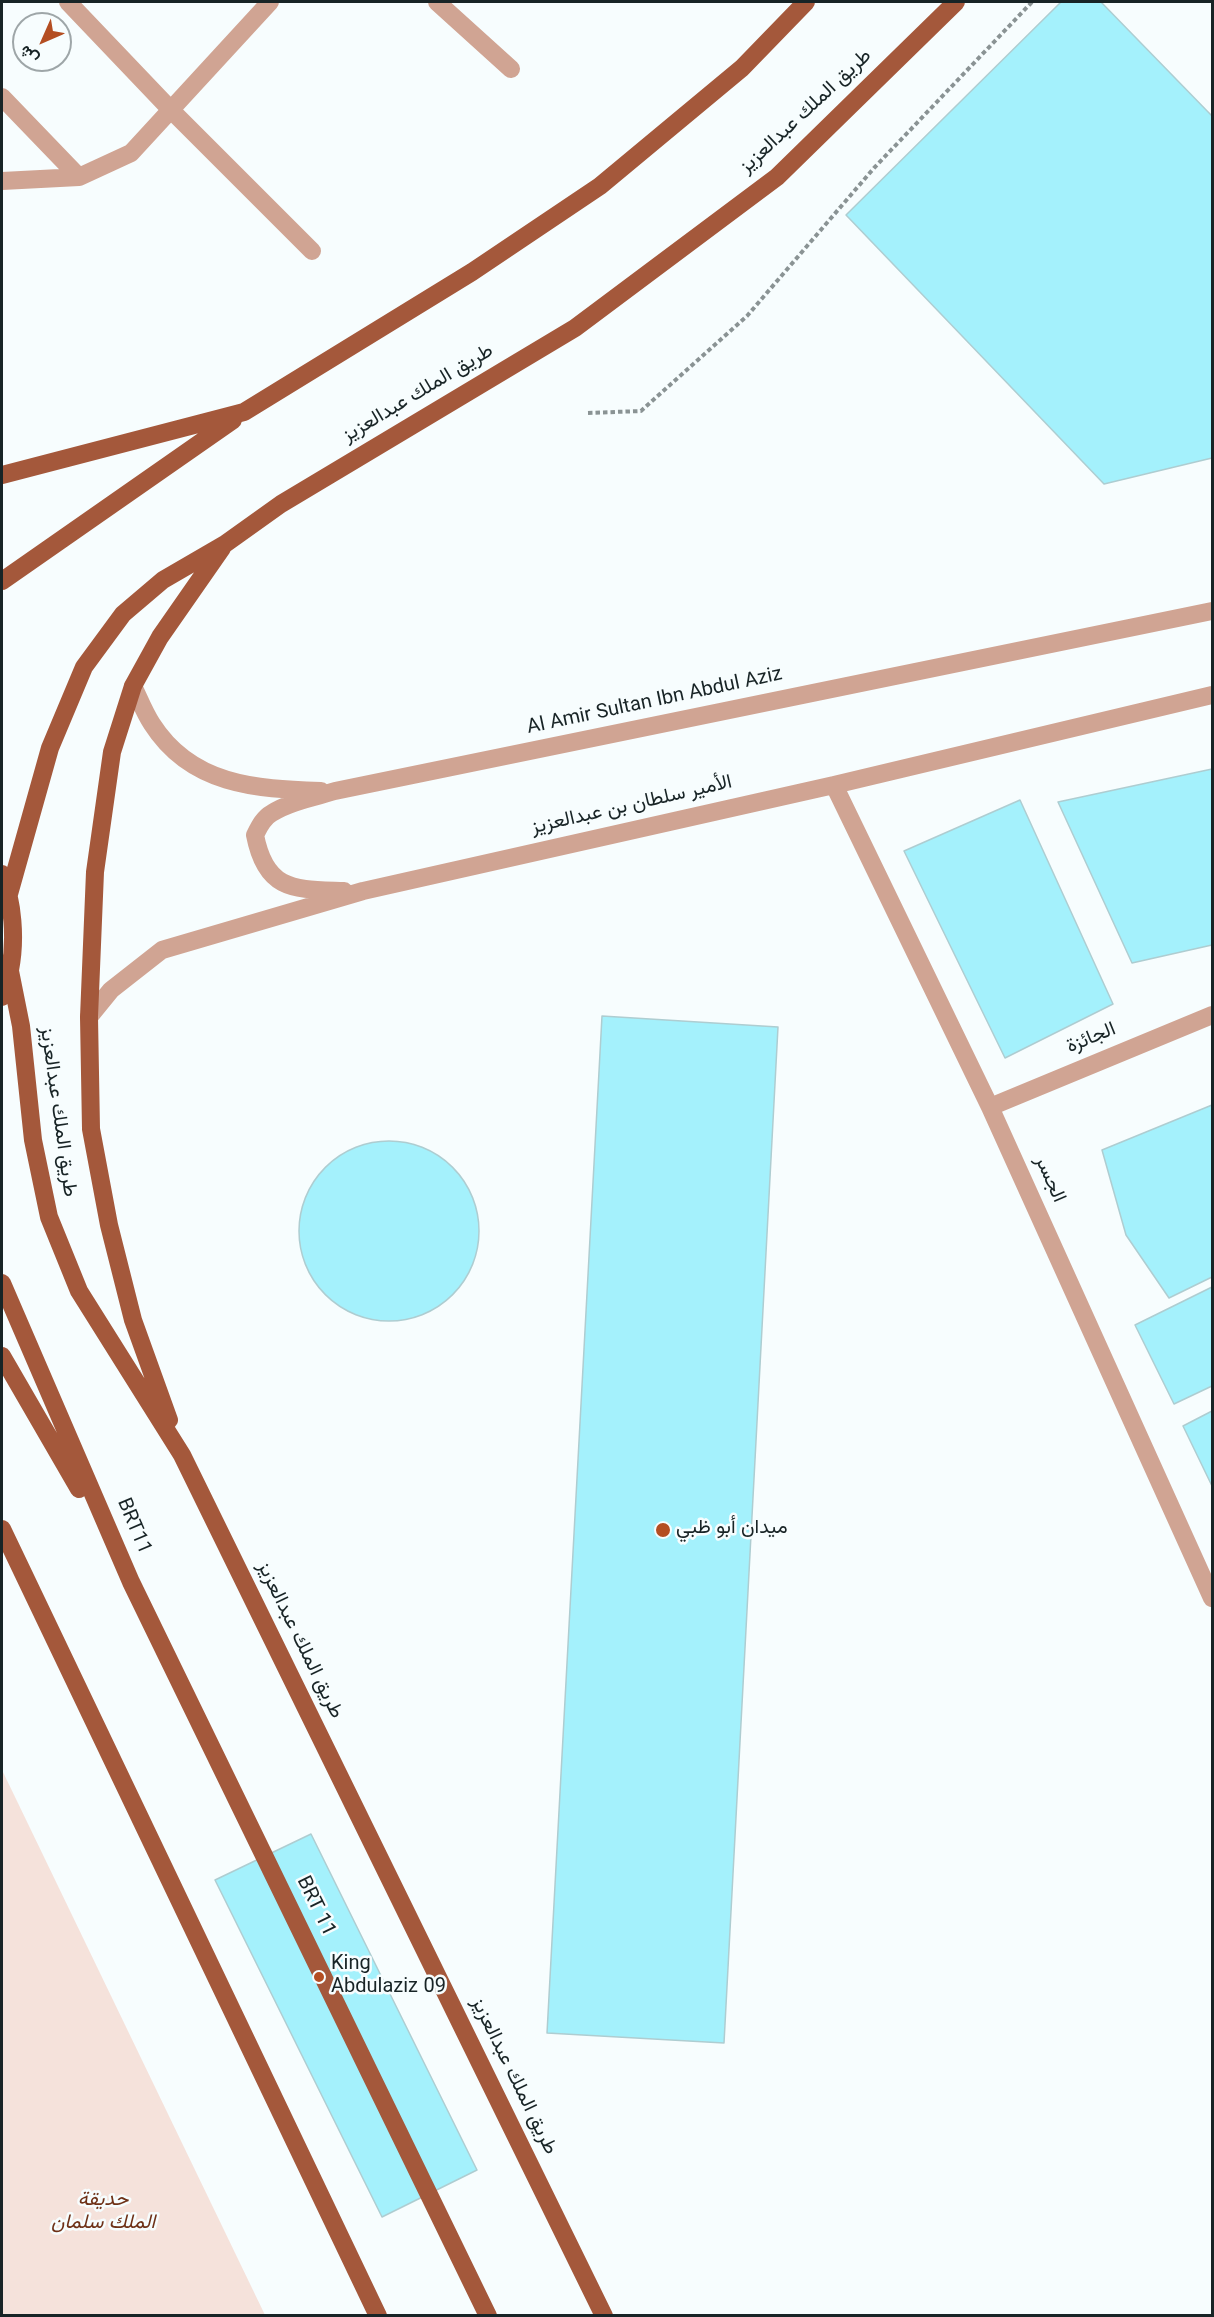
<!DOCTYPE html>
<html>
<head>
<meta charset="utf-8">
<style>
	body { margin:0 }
	#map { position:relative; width:1214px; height:2317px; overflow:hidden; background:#f7fdfe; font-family:Georgia,Vazirmatn,serif }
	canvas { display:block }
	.frame { position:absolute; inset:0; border:3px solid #182426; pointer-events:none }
	.north { position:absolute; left:12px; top:12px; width:60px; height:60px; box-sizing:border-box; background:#f7fdfe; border:2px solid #9ea6a8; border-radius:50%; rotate:225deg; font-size:16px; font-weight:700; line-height:24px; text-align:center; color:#182426 }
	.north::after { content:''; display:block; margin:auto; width:21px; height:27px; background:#b44e22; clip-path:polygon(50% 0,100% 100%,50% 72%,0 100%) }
</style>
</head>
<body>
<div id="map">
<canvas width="1214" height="2317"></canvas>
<div class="frame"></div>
<div class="north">ش</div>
</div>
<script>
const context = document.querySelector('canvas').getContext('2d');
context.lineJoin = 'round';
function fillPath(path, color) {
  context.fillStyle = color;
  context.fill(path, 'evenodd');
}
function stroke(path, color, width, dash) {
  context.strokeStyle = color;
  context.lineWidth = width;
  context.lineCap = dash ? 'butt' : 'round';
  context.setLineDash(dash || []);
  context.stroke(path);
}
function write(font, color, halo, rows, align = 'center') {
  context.font = font + ' Georgia,Vazirmatn,serif';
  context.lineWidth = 5;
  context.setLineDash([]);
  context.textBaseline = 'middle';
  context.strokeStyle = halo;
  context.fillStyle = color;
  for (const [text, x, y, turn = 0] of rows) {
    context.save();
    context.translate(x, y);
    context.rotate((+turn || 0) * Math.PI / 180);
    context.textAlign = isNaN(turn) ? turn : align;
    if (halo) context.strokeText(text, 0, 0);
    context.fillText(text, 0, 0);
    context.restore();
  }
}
fillPath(new Path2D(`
	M2,1770L265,2315H2Z`), '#f5e2db');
const building = new Path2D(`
	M1061,2H1101L1212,116V458L1104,484L846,215Z
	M1212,769V945L1132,963L1058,802Z
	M1020,800L1113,1004L1005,1058L904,851Z
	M602,1016L778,1027L724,2043L547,2033Z
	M1212,1105V1277L1169,1298L1126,1235L1102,1150Z
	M299 1231a90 90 0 1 1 180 0a90 90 0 1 1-180 0Z
	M1212,1287V1386L1174,1404L1135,1325Z
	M1212,1411V1486L1183,1426Z
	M311,1834L477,2170L382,2217L215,1880Z`);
fillPath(building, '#a4f1fc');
stroke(building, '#aecdd1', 1.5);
stroke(new Path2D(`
	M588,413L641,411L747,316L874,168L1032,2`), '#8a9394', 4, [4.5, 3]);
stroke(new Path2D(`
	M68,2L170,109L312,251
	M437,2L511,69
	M2,97L79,177
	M2,181L79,177L131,153L270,2
	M133,686C139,698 144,712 152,724C191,785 255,789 321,791
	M834,785L990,1107L1212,1598
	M344,891C295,889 266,892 255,835C259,827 263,818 272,813C289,802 315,797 335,791L1212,611
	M89,1017L111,990L162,950L363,891L834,785L1212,695
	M990,1107L1212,1015`), '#d0a493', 18);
stroke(new Path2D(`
	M2,475L244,412L472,272L600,186L742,68L806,2
	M2,581L233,420
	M2,874C13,902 16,939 10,970C9,979 4,988 2,997
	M9,894L50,748L84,667L123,614L163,580L225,544L281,504L575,328L777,177L956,2
	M10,971L21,1026L33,1140L49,1217L79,1291L182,1455L604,2316
	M2,1283L131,1582L488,2316
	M2,1356L79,1489
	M169,1420L133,1320L109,1225L91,1129L89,1017L95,872L112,752L133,686L160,637L222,548
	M2,1529L378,2316`), '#a4583b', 18);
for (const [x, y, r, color] of [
	[663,1530,8,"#b44e22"],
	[319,1977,6,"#b44e22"]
]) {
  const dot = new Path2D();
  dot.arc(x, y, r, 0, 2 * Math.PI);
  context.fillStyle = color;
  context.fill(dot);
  stroke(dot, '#f7fdfe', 2);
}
write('20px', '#182426', '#f7fdfe', [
	["طريق الملك عبدالعزيز",807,113,-43],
	["طريق الملك عبدالعزيز",419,395,-31],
	["Al Amir Sultan Ibn Abdul Aziz",655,703,-12],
	["الأمير سلطان بن عبدالعزيز",632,807,-13],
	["الجائزة",1092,1040,-22],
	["طريق الملك عبدالعزيز",56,1112,82],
	["الجسر",1048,1180,66],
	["BRT11",132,1527,67],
	["طريق الملك عبدالعزيز",298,1641,64],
	["BRT 11",314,1907,64],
	["طريق الملك عبدالعزيز",512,2077,64]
]);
write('20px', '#182426', '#f7fdfe', [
	["ميدان أبو ظبي",676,1530],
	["King",331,1966],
	["Abdulaziz 09",331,1989]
], 'left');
write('italic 20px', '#6e3117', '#f7fdfe', [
	["حديقة",103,2202],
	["الملك سلمان",103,2225]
]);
</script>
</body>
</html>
